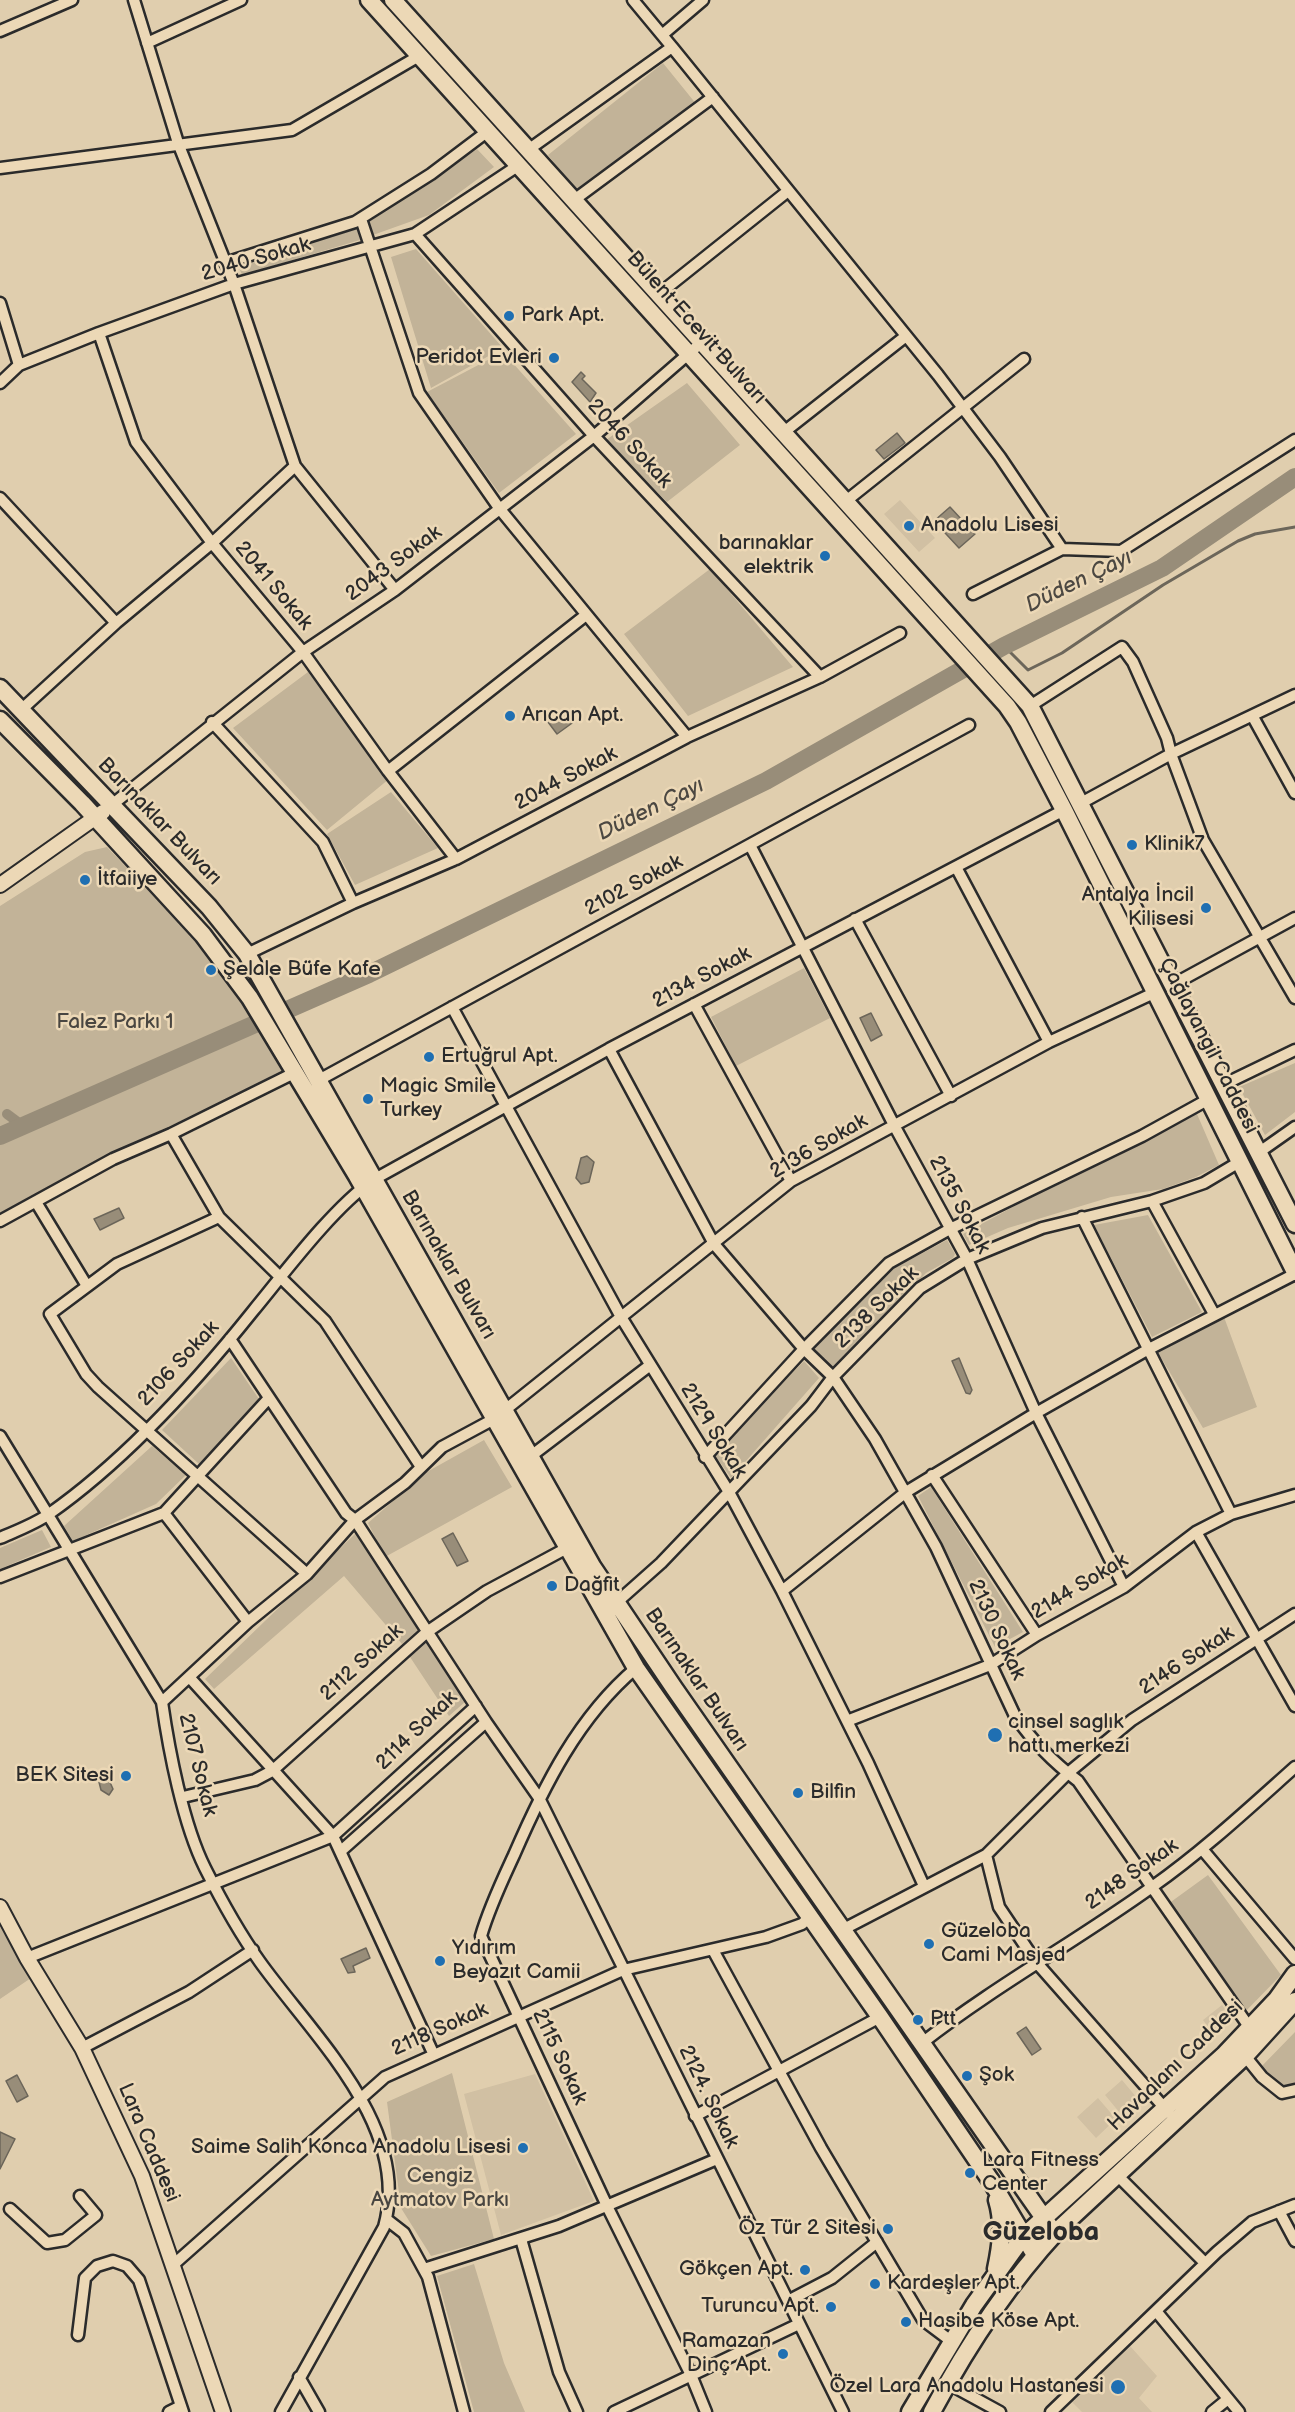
<!DOCTYPE html>
<html>
<head>
<meta charset="utf-8">
<style>
	body { margin:0 }
	canvas { display:block; background:#e0ceae }
</style>
</head>
<body>
<canvas width="1295" height="2412"></canvas>
<script>
const context = document.querySelector('canvas').getContext('2d');
context.lineJoin = 'round';
function fillPath(path, color) {
  context.fillStyle = color;
  context.fill(path, 'evenodd');
}
function stroke(path, color, width, dash) {
  context.strokeStyle = color;
  context.lineWidth = width;
  context.lineCap = dash ? 'butt' : 'round';
  context.setLineDash(dash || []);
  context.stroke(path);
}
function write(font, color, halo, rows, align = 'center') {
  context.font = font + ' "Balsamiq Sans",sans-serif';
  context.lineWidth = 5;
  context.setLineDash([]);
  context.textBaseline = 'middle';
  context.strokeStyle = halo;
  context.fillStyle = color;
  for (const [text, x, y, turn = 0] of rows) {
    context.save();
    context.translate(x, y);
    context.rotate((+turn || 0) * Math.PI / 180);
    context.textAlign = isNaN(turn) ? turn : align;
    if (halo) context.strokeText(text, 0, 0);
    context.fillText(text, 0, 0);
    context.restore();
  }
}
fillPath(new Path2D(`
	M900,500L935,538L919,552L884,514Z
	M1222,2005L1233,2020L1214,2035L1203,2020Z
	M535,2074L594,2201L501,2235L464,2094Z
	M1122,2080L1137,2098L1120,2113L1105,2095Z
	M1098,2098L1116,2119L1096,2138L1077,2117Z
	M1130,2346L1157,2376L1139,2398L1152,2412H1082L1072,2402Z`), '#d1c0a3');
fillPath(new Path2D(`
	M663,63L697,105L577,192L548,155Z
	M477,149L494,167L429,215L373,235L369,220Z
	M357,229L360,240L242,275L238,265Z
	M416,249L503,348L431,388L391,257Z
	M503,352L576,434L499,493L427,392Z
	M687,383L740,445L667,502L606,440Z
	M710,569L793,667L688,716L624,634Z
	M308,672L389,779L327,830L233,728Z
	M391,792L438,848L355,885L327,834Z
	M107,847L200,944L238,995L284,1073L99,1159L0,1213V906L85,852Z
	M804,968L830,1018L736,1066L711,1017Z
	M1295,1063V1112L1265,1135L1239,1087Z
	M1197,1114L1219,1165L1196,1177L1163,1189L1111,1197L1008,1228L969,1245L963,1234L1044,1190Z
	M1148,1215L1202,1312L1152,1337L1094,1225Z
	M947,1240L955,1254L953,1258L926,1273L835,1369L813,1350L891,1270Z
	M1224,1317L1257,1407L1203,1428L1157,1351Z
	M231,1358L261,1402L199,1464L162,1430Z
	M804,1361L819,1378L731,1478L714,1454Z
	M484,1440L512,1487L385,1557L368,1523L425,1473Z
	M152,1446L186,1475L156,1504L73,1541L64,1526Z
	M931,1487L1023,1632L995,1647L918,1496Z
	M42,1530L51,1547L0,1569V1548Z
	M356,1533L418,1630L402,1644L344,1576L214,1689L205,1679Z
	M426,1640L465,1702L449,1716L408,1654Z
	M1208,1875L1281,1975L1244,2013L1168,1904Z
	M0,1927L31,1978L0,1999Z
	M1295,2032V2083L1282,2089L1259,2069Z
	M452,2073L494,2239L431,2256L401,2208L387,2102Z
	M474,2264L504,2363L525,2412H474L437,2276Z`), '#c2b398');
const water = new Path2D(`
	M581,372L585,376L582,379L596,393L590,402L572,382Z
	M897,433L905,443L884,459L876,450Z
	M950,507L975,534L959,548L934,521Z
	M566,709L575,721L557,734L548,722Z
	M871,1013L882,1035L871,1041L860,1018Z
	M587,1156L594,1162L589,1182L581,1184L576,1178L581,1158Z
	M119,1208L124,1218L100,1230L94,1219Z
	M959,1358L972,1390L970,1394L966,1393L952,1361Z
	M453,1533L468,1561L457,1566L442,1539Z
	M101,1770L105,1771L113,1789L109,1795L101,1790L97,1774Z
	M366,1948L370,1958L353,1966L355,1972L348,1973L341,1959Z
	M1026,2027L1041,2049L1032,2055L1017,2033Z
	M17,2075L28,2096L17,2102L6,2081Z
	M0,2132L15,2139L0,2169Z`);
fillPath(water, '#988d79');
stroke(water, '#6c665a', 1.5);
stroke(new Path2D(`
	M1004,646L1028,670L1062,653L1163,585L1238,541L1255,534L1295,527`), '#6c665a', 3);
stroke(new Path2D(`
	M7,1114L23,1126`), '#988d79', 10);
stroke(new Path2D(`
	M0,1136L369,974L766,781L1004,646L1162,568L1295,477`), '#988d79', 18);
const minor = new Path2D(`
	M134,0L178,143L234,284L295,466L395,590
	M0,31L72,0
	M662,35L703,0
	M147,43L241,0
	M672,47L938,375L1000,457L1062,549L973,594
	M528,150L672,47L633,0
	M0,168L292,130L419,56
	M574,200L713,97
	M361,219L419,393L499,508L687,737
	M415,234L594,436L820,677
	M225,263L355,222L431,174L488,131
	M659,294L788,191
	M0,303L19,365
	M99,333L136,442L212,543L295,466
	M0,383L19,365L99,333L234,284L415,234L519,165
	M784,432L906,336
	M0,498L116,623
	M846,501L1024,359
	M1062,549L1121,551L1295,440
	M1030,706L1122,647L1133,662L1167,738L1171,754L1203,840L1295,998
	M21,710L116,623L212,543L303,652L388,771L456,859
	M1253,717L1295,793
	M212,722L323,842L353,903
	M388,771L586,615
	M1081,803L1171,754L1295,695
	M108,808L303,652L395,590L594,436L702,342
	M750,845L895,1127L967,1259L1036,1413L1124,1587
	M956,867L1049,1042
	M855,919L951,1096
	M247,954L353,903L456,859L687,737L820,677L900,633
	M1174,984L1295,918
	M694,1004L791,1181
	M452,1007L621,1317L729,1492L782,1591L868,1763L924,1886
	M609,1049L714,1244L804,1349L833,1377L875,1439L936,1547L1015,1716C1033,1742 1053,1762 1078,1781L1252,2031
	M1233,1080L1295,1050
	M317,1081L969,725
	M171,1134L219,1217L117,1264L50,1314L86,1374L98,1387L307,1574
	M1258,1153L1295,1127
	M1152,1201L1214,1314
	M36,1202L87,1286
	M219,1217L325,1321L421,1467
	M1082,1217L1231,1514
	M0,1221L113,1159L171,1134L294,1073
	M230,1339L346,1513L355,1520L486,1722
	M505,1410L791,1181L1049,1042L1156,992
	M0,1436L162,1702C169,1751 183,1824 205,1868C221,1900 240,1934 260,1962C313,2036 412,2127 384,2227L281,2412
	M531,1456L649,1366
	M705,1457L804,1349L889,1263L950,1229L1142,1136L1209,1099
	M932,1475L1037,1635
	M164,1513L248,1622
	M1196,1532L1295,1706
	M0,1538C16,1531 35,1524 49,1514C123,1462 197,1381 253,1311C286,1271 332,1209 373,1180L609,1049L1064,810
	M0,1577L164,1513L269,1398
	M782,1591L906,1492L1036,1413L1147,1350L1295,1274
	M616,1603L661,1563L811,1406L833,1377L920,1288L967,1259L1042,1228L1152,1201L1204,1183L1241,1161
	M636,1668C578,1717 544,1786 514,1855C502,1881 489,1908 481,1936L608,2208L691,2375L706,2412
	M190,1678L333,1836L433,2053
	M162,1702L248,1622L307,1574L355,1520L405,1483L442,1447L494,1419
	M847,1721L990,1665L1037,1635L1124,1587L1196,1532L1231,1514L1295,1495
	M183,1797L255,1780L272,1771L427,1632L487,1591L567,1548
	M1202,1849L1295,1959
	M342,1850L486,1722L539,1798L843,2412
	M986,1855L999,1907L1036,1962L1169,2113
	M842,1930L986,1855L1068,1773L1132,1720L1295,1614
	M713,1950L821,2148L923,2320L951,2341
	M27,1958L333,1836L476,1706
	M922,2043C995,1986 1077,1941 1152,1887C1203,1851 1248,1809 1295,1767
	M82,2048L189,1992L253,1950
	M1245,2056L1262,2077L1282,2093L1295,2090
	M695,2116L880,2017
	M1118,2176L1205,2263
	M10,2209L47,2243L65,2240L96,2215L80,2196
	M1279,2211L1295,2241
	M386,2219L404,2233L428,2277L464,2412
	M521,2239L559,2372L577,2412
	M173,2265L385,2077L623,1970L766,1937L802,1924L811,1916
	M424,2269L559,2226L717,2159
	M788,2301L832,2278L877,2242
	M1156,2311L1239,2412
	M78,2335L85,2278L97,2266L113,2261L127,2266L139,2280L183,2412
	M299,2377L319,2412
	M947,2383L1000,2412
	M169,2412L181,2406
	M614,2412L799,2324
	M1051,2412L1217,2252L1252,2222L1295,2205
	M1212,2412L1228,2399`);
const tertiary = new Path2D(`
	M0,885L103,812
	M0,1907L27,1958L82,2048L142,2176L223,2412`);
const primary = new Path2D(`
	M369,0L1007,706L1018,722L1064,810L1295,1272
	M393,0L1030,706L1295,1224
	M0,688L209,907L247,954L592,1566L674,1688L1055,2234
	M0,720L82,803L203,935L250,998L357,1176L636,1668L880,2017L991,2181L1035,2255
	M996,2269C1001,2245 1004,2223 997,2200
	M910,2412L974,2305L1023,2237L1224,2055L1277,1999L1295,1974
	M932,2412C967,2346 1007,2285 1058,2230L1245,2056L1295,2001`);
stroke(minor, '#2b2b2b', 15);
stroke(tertiary, '#2b2b2b', 18);
stroke(primary, '#2b2b2b', 21);
stroke(minor, '#ecd8b6', 10);
stroke(tertiary, '#ecd8b6', 14);
stroke(primary, '#ecd8b6', 16);
for (const [x, y, r, color] of [
	[509,316,6,"#1f6fb2"],
	[554,358,6,"#1f6fb2"],
	[909,526,6,"#1f6fb2"],
	[825,556,6,"#1f6fb2"],
	[510,716,6,"#1f6fb2"],
	[1132,845,6,"#1f6fb2"],
	[85,880,6,"#1f6fb2"],
	[1206,908,6,"#1f6fb2"],
	[211,970,6,"#1f6fb2"],
	[429,1057,6,"#1f6fb2"],
	[368,1099,6,"#1f6fb2"],
	[552,1586,6,"#1f6fb2"],
	[995,1735,8,"#1f6fb2"],
	[126,1776,6,"#1f6fb2"],
	[798,1793,6,"#1f6fb2"],
	[929,1944,6,"#1f6fb2"],
	[440,1961,6,"#1f6fb2"],
	[918,2020,6,"#1f6fb2"],
	[967,2076,6,"#1f6fb2"],
	[523,2148,6,"#1f6fb2"],
	[970,2173,6,"#1f6fb2"],
	[888,2229,6,"#1f6fb2"],
	[805,2270,6,"#1f6fb2"],
	[875,2284,6,"#1f6fb2"],
	[831,2307,6,"#1f6fb2"],
	[906,2322,6,"#1f6fb2"],
	[783,2354,6,"#1f6fb2"],
	[1118,2387,8,"#1f6fb2"]
]) {
  const dot = new Path2D();
  dot.arc(x, y, r, 0, 2 * Math.PI);
  context.fillStyle = color;
  context.fill(dot);
  stroke(dot, '#ecd8b6', 2);
}
write('21px', '#2b2b2b', '#ecd8b6', [
	["2040 Sokak",256,260,-16],
	["Bülent Ecevit Bulvarı",696,328,48],
	["2046 Sokak",629,444,47],
	["2043 Sokak",394,564,-36],
	["2041 Sokak",273,586,50],
	["2044 Sokak",566,779,-28],
	["Barınaklar Bulvarı",159,822,46],
	["2102 Sokak",634,886,-28],
	["2134 Sokak",702,978,-28],
	["Çağlayangil Caddesi",1208,1046,63],
	["2136 Sokak",819,1147,-30],
	["2135 Sokak",959,1205,62],
	["Barınaklar Bulvarı",448,1265,60],
	["2138 Sokak",877,1308,-44],
	["2106 Sokak",179,1364,-47],
	["2129 Sokak",713,1431,58],
	["2144 Sokak",1080,1587,-31],
	["2130 Sokak",996,1630,65],
	["2146 Sokak",1187,1661,-33],
	["2112 Sokak",362,1663,-42],
	["Barınaklar Bulvarı",696,1680,56],
	["2114 Sokak",417,1731,-44],
	["2107 Sokak",197,1765,76],
	["2148 Sokak",1132,1875,-35],
	["2118 Sokak",440,2030,-24],
	["2115 Sokak",559,2057,65],
	["Havaalanı Caddesi",1176,2066,-44],
	["2124. Sokak",708,2097,64],
	["Lara Caddesi",148,2143,67]
]);
write('21px', '#2b2b2b', '#ecd8b6', [
	["Park Apt.",521,316],
	["Peridot Evleri",542,358,"right"],
	["Anadolu Lisesi",921,526],
	["barınaklar",813,544,"right"],
	["elektrik",813,568,"right"],
	["Arıcan Apt.",522,716],
	["Klinik7",1144,845],
	["İtfaiiye",97,880],
	["Antalya İncil",1194,896,"right"],
	["Kilisesi",1194,920,"right"],
	["Şelale Büfe Kafe",223,970],
	["Ertuğrul Apt.",441,1057],
	["Magic Smile",380,1087],
	["Turkey",380,1111],
	["Dağfit",564,1586],
	["cinsel saglık",1008,1723],
	["hattı merkezi",1008,1747],
	["BEK Sitesi",114,1776,"right"],
	["Bilfin",810,1793],
	["Güzeloba",941,1932],
	["Cami Masjed",941,1956],
	["Yıdırım",452,1949],
	["Beyazıt Camii",452,1973],
	["Ptt",930,2020],
	["Şok",979,2076],
	["Saime Salih Konca Anadolu Lisesi",511,2148,"right"],
	["Lara Fitness",982,2161],
	["Center",982,2185],
	["Öz Tür 2 Sitesi",876,2229,"right"],
	["Gökçen Apt.",793,2270,"right"],
	["Kardeşler Apt.",887,2284],
	["Turuncu Apt.",819,2307,"right"],
	["Hasibe Köse Apt.",918,2322],
	["Ramazan",771,2342,"right"],
	["Dinç Apt.",771,2366,"right"],
	["Özel Lara Anadolu Hastanesi",1104,2387,"right"]
], 'left');
write('21px', '#494641', '#ecd8b6', [
	["Falez Parkı 1",115,1023],
	["Cengiz",440,2177],
	["Aytmatov Parkı",440,2201]
]);
write('italic 22px', '#4c4842', '#ecd8b6', [
	["Düden Çayı",1079,582,-26],
	["Düden Çayı",651,810,-26]
]);
write('bold 27px', '#2b2b2b', '#ecd8b6', [
	["Güzeloba",1041,2233]
]);
</script>
</body>
</html>
